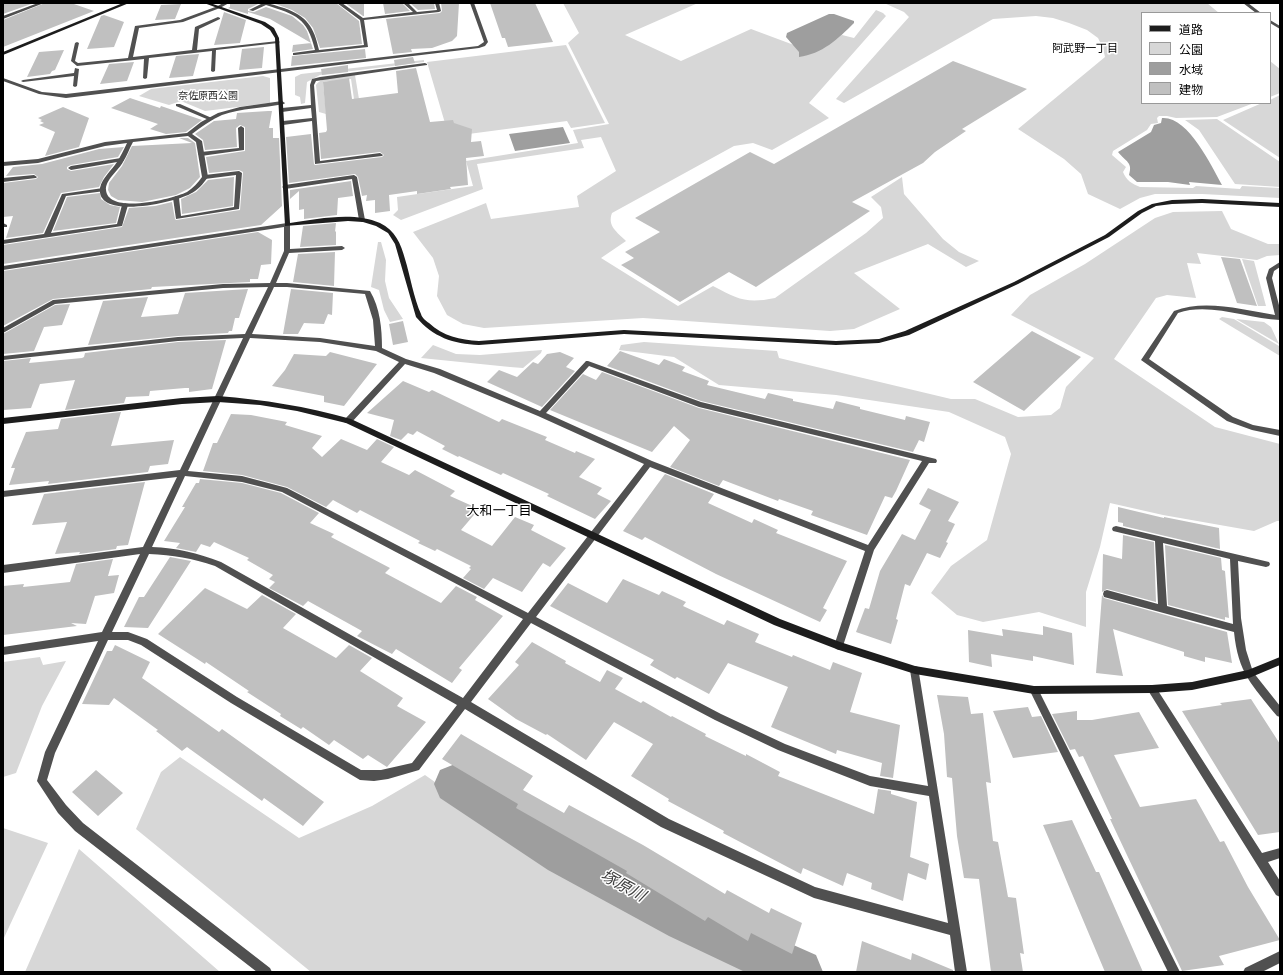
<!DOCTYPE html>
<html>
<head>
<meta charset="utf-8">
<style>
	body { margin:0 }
	#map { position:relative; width:1283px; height:975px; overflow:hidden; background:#fff; font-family:"IBM Plex Sans","Noto Sans JP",sans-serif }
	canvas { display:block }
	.frame { position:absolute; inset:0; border:4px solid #000; pointer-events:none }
	.legend { position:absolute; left:1141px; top:12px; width:130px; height:92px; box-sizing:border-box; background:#fff; border:1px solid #999; margin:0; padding:5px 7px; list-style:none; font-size:12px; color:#000 }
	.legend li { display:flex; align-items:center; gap:8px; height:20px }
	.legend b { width:20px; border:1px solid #999 }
</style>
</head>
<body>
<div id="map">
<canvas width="1283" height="975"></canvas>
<div class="frame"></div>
<ul class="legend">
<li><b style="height:5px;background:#1d1d1d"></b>道路</li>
<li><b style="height:11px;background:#d7d7d7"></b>公園</li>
<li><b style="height:11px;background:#9e9e9e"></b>水域</li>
<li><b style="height:11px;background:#c0c0c0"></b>建物</li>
</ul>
</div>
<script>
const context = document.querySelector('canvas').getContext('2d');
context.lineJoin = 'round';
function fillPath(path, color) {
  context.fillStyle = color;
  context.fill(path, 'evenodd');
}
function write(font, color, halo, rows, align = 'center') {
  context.font = font + ' "IBM Plex Sans","Noto Sans JP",sans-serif';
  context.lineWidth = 3;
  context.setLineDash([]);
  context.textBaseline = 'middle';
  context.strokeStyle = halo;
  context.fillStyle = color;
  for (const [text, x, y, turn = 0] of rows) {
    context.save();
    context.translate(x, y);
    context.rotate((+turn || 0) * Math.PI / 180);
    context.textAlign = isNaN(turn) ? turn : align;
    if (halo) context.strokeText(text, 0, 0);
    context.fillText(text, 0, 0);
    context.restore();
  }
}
fillPath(new Path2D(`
	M563,3H698L625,35L681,61L751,29L810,51L842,35L854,38L876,10L883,13L886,16L809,103L829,118L772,150L753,143L734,146L612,213C607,226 617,232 626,241L601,258L678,306L713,286C738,299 746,304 775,298L866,233L883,218L881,207L871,197L902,177L904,194L943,239L959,252L979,261L966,267L928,244L854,273L900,309L854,329L830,331L643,318L484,328L463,324L447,315L437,296L439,276L433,258L413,232L486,203L491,219L579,207L577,196L616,171L601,137L581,140L584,148L477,164L483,189L401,220L393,215L398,210L397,197L473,186L466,161L578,143L573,130L609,124L568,43L579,33Z
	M884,3H1207L1219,13H1142V103H1254L1217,117L1176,118L1167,116H1159L1157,118L1158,123L1151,124L1147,130L1113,151L1112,155L1126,167L1123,172C1126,180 1132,184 1140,187L1193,188L1196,186L1240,189L1242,186L1280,188V198L1202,194H1155L1140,198L1120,209L1088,194L1081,174L1064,159L1018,129L1105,57L1103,48L1098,38L1087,30L1069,23L1053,18L1036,16L993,19L844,103L836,99L909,17L904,12Z
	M566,45L605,123L571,128L567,121L461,135L447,130L427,62Z
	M424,60V62L320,75L307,82L305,103L301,104L300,97L295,95V77L301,74Z
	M1270,61L1280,69V93L1270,97Z
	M355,75L359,99H354L351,79L323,82L326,114L319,112L316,85C323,75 344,77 355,75Z
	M263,76L270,78V103L205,111L181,101L169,105L139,96L151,89Z
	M1280,95V158L1223,120L1262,103H1270V100Z
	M1217,119L1280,162V187L1235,184L1199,130L1185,120Z
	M1222,211L1231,229L1268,244H1280V255L1267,256L1257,260L1197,253L1201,264L1187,263L1196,298L1167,295L1156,298L1114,359L1215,427L1280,444V521H1277L1254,531L1163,515L1110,503L1100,547L1086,592V627L1039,612L983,622L957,615L931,593L951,566L987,540L1011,454L1005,437L949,412L836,395L719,385L674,357L619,350L621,345L644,342L777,351L779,358L951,399H975L1018,417L1051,415L1060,408L1066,387L1094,358L1011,315L1030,295L1085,264L1155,218L1173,212Z
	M378,242H381L386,260L385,281L389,298L403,319L390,322L384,310L379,290L371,287Z
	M1242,259L1254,261L1266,306H1258Z
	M1222,317L1234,319L1279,346L1280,356L1219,319Z
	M1236,319L1264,322L1271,327L1279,344Z
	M433,345L456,354L480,355L542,350L541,353L523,368L510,367L421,358Z
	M40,657L43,665L66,661L42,706L16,773L3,777V662Z
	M180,757L299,838L372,806L425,775L561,871L669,932L752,972H311L136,829L161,772Z
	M3,828L48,843L3,940Z
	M79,849L220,972H25Z`), '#d7d7d7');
fillPath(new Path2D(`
	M829,14H834L854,21V23C838,39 822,54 799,57V52L786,37L787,33Z
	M1162,118C1188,116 1211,165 1222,185L1189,182L1190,185L1168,182H1137L1129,175C1133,162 1126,162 1118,152L1151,132L1154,125L1161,123Z
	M563,127L570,143L515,151L509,134Z`), '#9e9e9e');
fillPath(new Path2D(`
	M455,764L470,770L580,838L701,904L816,955L823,972H745L669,936L548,870L440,798L434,784L440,770Z`), '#9e9e9e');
fillPath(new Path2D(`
	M3,3H34L3,14Z
	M45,3H71L94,11L3,47V20Z
	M230,3H260L248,9V11L254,12L266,7L292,16L303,25L307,31L313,49L292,52L293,45L311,43L270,19L248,12V14L228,8L230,7Z
	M273,3H336L359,21L362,44L320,48L313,28L305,18L292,10Z
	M345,3H364V16H363Z
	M383,3H402L410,11L385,14Z
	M410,3H434L435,9L418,10Z
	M441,3H459L457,36L452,41L432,48L411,49L412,52L393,54L386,19L440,13L442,11Z
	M490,3H535L553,42L508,47L505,38H502Z
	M181,4L175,19L155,20L161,5Z
	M224,12L246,20L240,43L214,45Z
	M104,15L124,22L114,47L87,49L101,16Z
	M264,47L262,68L239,70L242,49Z
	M365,49L366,58L291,66L292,56Z
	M64,50L55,70L52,71L50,74L27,77L39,52Z
	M199,54L193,76L169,78L176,56Z
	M413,57L415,63L395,66L394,60Z
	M953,61L1027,89L962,129L966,131L935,152L923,163L852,202L870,211L756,287L729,272L680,302L621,265L634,258L625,252L660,232L635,218L750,152L774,164Z
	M134,62L127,81L100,84L109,64Z
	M348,65V72L322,75L321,69Z
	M416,68L430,122L453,120L454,123L472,129L471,142L481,141L484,156L466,158L468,185L450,187L451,189L417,194V191L389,195L390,211L375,213V200L366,201L367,195L362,196L358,177L355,174L289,183L286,137L311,134L314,164L315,165L382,157L384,155L380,152L321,159L319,133L326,132L327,130L323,82L349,78L352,99L398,93L396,71Z
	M130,98L160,108L161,106L202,120L186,132L166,134L150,129L158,124L111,108Z
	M63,107L89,118L79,147L45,156L55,132L39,125L44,123L40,121L42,120L38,118Z
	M268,111H272L269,128H273V138H279L282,206L261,225L3,264V245L122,227L129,208L155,206L172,202L175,219L176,220L240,210L243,172L239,170L209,173L206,157L245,151V127L240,125L236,128L237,147L205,150L203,140L195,134L214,121L236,119L237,113Z
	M179,138H188L195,143L200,177L190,188L176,195L142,202L118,200L111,196L108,190L109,183L122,166L132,146L192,143Z
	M124,147L118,157L71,165L67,167V169L71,171L114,164L104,177L99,187L61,193L43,233L6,238L13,216L3,217V183L36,179L38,177L34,174L6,176L13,167L42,164L99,149Z
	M234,177L233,206L182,214L181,199L196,192L208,180Z
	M351,181L353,196L338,198L337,215L304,219V209L299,210V191L290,199V190Z
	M100,193L101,199L110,205L120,207L116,223L53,231L67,197Z
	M336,223L335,232L336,231V245L300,247L303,226Z
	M258,232L272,240L271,264L261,265L258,279H250V282L152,287L151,289L53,299L3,326V271Z
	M335,252L334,286L293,282L298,254Z
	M1221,257L1240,259L1257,306L1237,303Z
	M248,289L239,318H235L232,331H229L228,333L178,336L88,345L103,301L148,297L141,317L178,314L185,293Z
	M291,289L333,293L332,315L328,314L324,324L304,323L298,334H283Z
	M70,304L62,325L44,327L34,351L3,354V334L55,305Z
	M403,321L408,342L393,345L389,324Z
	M1032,331L1081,357L1024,411L973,382Z
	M226,340L212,389L189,392V388H185L150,391L149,396L126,397L124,403L65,410L75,380L40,384L31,408L3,410V361L31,358L29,363L82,358L84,357L85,353L178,342Z
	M620,351L659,365L664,359L685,367L682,371L709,381L707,385L765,399L768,393L793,399V401L833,409L836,401L860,407V409L905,420L906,416L930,422L924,442L919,440L913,452L701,401L607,366Z
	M330,352L377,364L344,406L324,402V396L272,386L285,370L294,354L326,356Z
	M560,352L574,358L566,367L575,371L542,407L487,382L499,370L517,377L533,362L538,364L547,354Z
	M602,372L699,408L910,460L896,491L892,498L885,496L867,535L811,515L813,511L779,499L778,501L723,480L719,486L670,467L690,440L674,426L652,452L550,410L583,374L596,380Z
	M403,381L429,392L432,390L499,422L502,419L547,437L545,440L575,453L576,451L595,459L579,477L602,488L597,494L611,501L595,519L547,496L549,494L503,473L501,475L459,456L458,457L442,449L445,446L417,431L413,435L408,433L401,440L390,436L394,420L367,413Z
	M121,412L111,446L174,440L168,464L150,466L148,472L48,484L49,481L9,485L15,468H11L26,432L58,429L61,419Z
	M231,414L251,415L287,422L285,425L322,436L312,448L322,457L341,439L367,450L377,439L394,447L381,462L409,475L415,470L455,491L450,496L479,509L461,530L492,546L515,517L534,525L531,530L566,548L550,567L543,563L522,592L493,578L484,589L463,578L471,569L469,568L471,566L437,549L435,551L418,543L420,541L360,510L357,513L333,500L326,507L287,487L242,475L203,471L213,443H217Z
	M665,474L714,494L708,503L752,523L754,519L778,530L776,533L847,561L823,608L827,610L820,622L716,574L645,537L642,540L623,531Z
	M200,479L242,483L281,493L319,513L310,523L334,534L331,537L390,568L385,573L441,603L456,586L477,597L475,600L503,616L459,668L462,670L452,683L396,649L392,654L357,636L362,631L308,601L303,606L269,588L275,582L269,579L273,575L247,560L249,558L214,542L210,547L201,544L196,552L176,548L180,543L164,541L185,507H182L196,483H199Z
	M145,482L128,545L117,546L116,549L79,554L80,552L55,554L67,522L32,525L44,494Z
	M928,488L959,502L948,521L955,524L946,542L948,543L940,558L927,553L910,586L905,584L896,619L898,620L891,644L856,632L865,608L869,609L880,571L902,534L915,540L931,510L919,504Z
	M1118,507L1164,518V517L1219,528L1220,549L1123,526V523L1118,522Z
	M1123,535L1154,542L1156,602L1107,589L1102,592L1103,554L1122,559Z
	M1165,545L1221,558L1222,570L1225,571L1229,618L1225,617V620L1168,605Z
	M170,557L191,561L148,628L124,627L139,597H144Z
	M113,559L108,576L119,575L114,593L95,596L86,624L71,623L77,626L3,635V586L24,584L23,587L70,582L76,564Z
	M623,579L659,595L662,591L686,602L683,606L724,625L727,620L759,634L755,642L792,657L793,655L830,670L833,662L862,673L850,712L900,725L893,778L880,776L882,763L837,750L836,754L771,727L788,687L728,663L709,694L677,677L675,679L650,665L654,660L550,606L568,583L607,603Z
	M205,588L247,609L262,595L296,614L283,628L336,658L349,645L372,658L360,671L403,698L397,706L426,722L387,767L368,755L363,759L334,740L329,745L303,727L301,729L280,716L281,714L247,692L249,691L206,662L205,664L158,634Z
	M1102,595L1104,598L1227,632L1232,663L1205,657V662L1184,656V652L1113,629L1123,676L1096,673Z
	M1043,626L1072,633L1074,665L1033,656V661L991,654L992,667L969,662L968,630L1003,636L1002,629L1043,635Z
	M532,642L566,661L565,663L600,682L607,670L623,678L615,689L641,703L643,701L671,717L672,716L706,734L705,736L746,756V754L780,772L778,776L874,814L878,789L891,791V794L917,802L910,857L929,864L926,880L908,873L903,901L871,889L872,883L847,873L843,886L803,868L801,874L723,833L724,831L668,801L669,799L631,776L653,744L614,722L586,760L547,734L546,735L516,719L488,699L519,665L515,662Z
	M115,645L150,662L142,678L219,732L222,729L324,802L303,826L264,798L262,801L187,747L182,751L156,731L158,730L114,698L109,705L82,704L107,651H112Z
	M937,695L968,697L971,714L983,713L991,783L986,782L993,841L998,842L1008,897L1016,898L1024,954L1020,953L1023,972H991L979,879L964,878L957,836L952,778L947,777L944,734Z
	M1251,699L1280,744V832L1258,835L1182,711L1222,705L1220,703Z
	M1028,707L1032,717L1041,716L1058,752L1013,758L993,711Z
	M1077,711V720H1092L1139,712L1159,748L1114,755L1140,807L1196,799L1220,842L1224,841L1248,887L1280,940L1219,956L1224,965L1182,971L1126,853L1110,819H1112L1083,756L1079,757L1075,749L1070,750L1052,714Z
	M461,734L533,776L523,790L564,813L569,805L643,845L725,894L727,890L769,913L771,908L802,923L792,954L751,933L748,941L708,917L705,921L626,873L627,871L516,808L518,804L442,759Z
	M96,770L123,793L98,816L72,792Z
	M1072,820L1096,872H1099L1143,972H1105L1043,825Z
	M862,941L911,960L912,953L953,970V972H856Z`), '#c0c0c0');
fillPath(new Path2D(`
	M1243,3H1248L1261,13H1256Z
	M218,6H220V8L183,22L139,28L133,57L192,50L195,27L218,17L220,18V19L199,29L197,50L278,41L280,42L278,43L216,50L215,71L213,72L211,71L212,51L149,58L147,78L145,79L143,78L144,59L77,66L71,61L75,43L77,42L79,43L75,61L78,63L128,58L135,26L180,20Z
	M1270,20L1280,26V29L1270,23Z
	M425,63L427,64V65L316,81L314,85L320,161L380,153L383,155L382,156L315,164L312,121L283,125L280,123L283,121L312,118L311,108L282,112L279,110L282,108L311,105L310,85L312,79L320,77Z
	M75,68L79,69L77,86L75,87L73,86L74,76L23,82L21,81L23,80L74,73Z
	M176,104H180L214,119L209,120L176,106Z
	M241,126L244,128V150L201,156L198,154L201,152L239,148L238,128Z
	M121,158L124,160L123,161L71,170L68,168L71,166Z
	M239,171L242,173L239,209L176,219L173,198L176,196L179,198L181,216L234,207L236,175L205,179L202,177L205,175Z
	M34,175L37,177L36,178L3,182V178Z
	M103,188L106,190L105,191L66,196L51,233L117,224L122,205L125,203L128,205L122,226L3,244V240L44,234L62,194Z
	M3,223L7,225V227H3Z`), '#505050');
fillPath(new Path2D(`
	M38,3H44L3,19V16Z
	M223,3H229L220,8L216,7Z
	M263,3C270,3 277,6 284,8C307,16 314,27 319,50L364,45L360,20L337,3H342L363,18L413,12L403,3H408L417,12L437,10L435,3H439L441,11L439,12L364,20L368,47L295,55H293V53L315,50C307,17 296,15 266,5L253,11L249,10Z
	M470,3H474L488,42L485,46L479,48L66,98L39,94L3,81V78L42,92L66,94L478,46L484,42Z
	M282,101L285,103L284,104C264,108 241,108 222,115C211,120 201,127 192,134L202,141L208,177C203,184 198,190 190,194C176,202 96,221 100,188C102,178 112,170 117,162C121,156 124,149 127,143L105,146L38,163L3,166V162L38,159L105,142L187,133L201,122L218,113L240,107ZM188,136L196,142L202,177C198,183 193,188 187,192C173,199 108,215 106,190C105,180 119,170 123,162C127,156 129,149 133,142Z
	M354,175L357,177L365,220L362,222L359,220L352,179L285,189L282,187L285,185Z
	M287,223L290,225V249L342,246L345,248L342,250L289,253L276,283H287L370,291C380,308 382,328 382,348L406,359L440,369L540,411L586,361H588L701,402L936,459L937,461L936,463H929L874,550L842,649L839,650L836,649L834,646L865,551L650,467L536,617L721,714L785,744L870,776L928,786L910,670L912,667L915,666L918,667L967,972H955L950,935L814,898L661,827L465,709L419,770L388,779L374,781L360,780L231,703L141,645L128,640H108L55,753L47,780L66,805L83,823L270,968L272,972H257L75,831L58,813L37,781L45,752L98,641L3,655V647L102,632L140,554L3,573V565L143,547L177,477L3,497V491L180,470L243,338L178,341L3,360V356L178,337L245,334L268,287L223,288L55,304L3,333V328L53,300L223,284L270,283L284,251V227L3,270V266ZM274,287H287L365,294L373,320L375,346L320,338L252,334ZM250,338L320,342L376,351L399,362L345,419L344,421L345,423H351L405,364L434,373L538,416L644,464L528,613L287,488L242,476L188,471ZM589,366L699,407L922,461L868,545L652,461L546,413ZM185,476L242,482L282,492L523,619L463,698L221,562C197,553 177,548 152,547ZM149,554C173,555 192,558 215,566L457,705L412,763L381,770H361L237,697L147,639L128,632H112ZM531,623L715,720L778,750L870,786L929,796L948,923L815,887L669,819L471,702Z
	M1280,262V267L1274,271L1272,278L1280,309V320C1248,319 1210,302 1178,313L1149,359L1233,417L1253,425L1280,430V436L1252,430L1227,421L1141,360L1174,311C1205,299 1243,310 1275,315L1266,278L1269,269Z
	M1116,526L1269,562L1270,564L1269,566L1266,567L1238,561L1241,618L1246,650L1253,672L1280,706V717L1277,716C1252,685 1238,673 1234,632L1104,597L1103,594L1104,591L1107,590L1158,604L1155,541L1113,531L1112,529L1113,527ZM1163,543L1230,559L1233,624L1167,606Z
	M1152,685L1155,686L1262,853L1280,848V858L1268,862L1280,881V897L1276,895L1149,692L1147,689L1149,686Z
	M1034,686L1037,687L1180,972H1168L1031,693L1029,690L1031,687Z
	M1280,951V963L1262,972H1243L1245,968Z`), '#505050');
fillPath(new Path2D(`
	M123,3H129L3,55V52Z
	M204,3H210L265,22L274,28L279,38L290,223C318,219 353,211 380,223C395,230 401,244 405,259C410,275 414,299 421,314C422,318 426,321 429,323C443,336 460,340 479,341L624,330L836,341L879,339L905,331L1014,282L1105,235L1138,211L1152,204L1172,200L1202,199L1280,203V207L1202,203L1172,204L1156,206L1142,213L1109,237L1018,284L909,335L879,343L836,345L624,334L479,345C453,344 433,337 416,317L395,244L388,233L376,226L363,222L348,221L285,226L275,38L270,30L261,24Z
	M218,396C265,400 305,406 351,419L780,619L840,642L915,666L1034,686L1152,685L1192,682L1248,670L1280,657V665L1249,678L1192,690L1152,693L1034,694L915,674L839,650L774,625L346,423L297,411L260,405L218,402L182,404L3,424V418L182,398Z`), '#1d1d1d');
write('10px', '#2e2e2e', '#fff', [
	["奈佐原西公園",208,96]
]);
write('11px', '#000', '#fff', [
	["阿武野一丁目",1085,49]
]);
write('13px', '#000', '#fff', [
	["大和一丁目",499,511]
]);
write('italic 16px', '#3f3f3f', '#fff', [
	["塚原川",623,886,29]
]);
</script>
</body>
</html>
